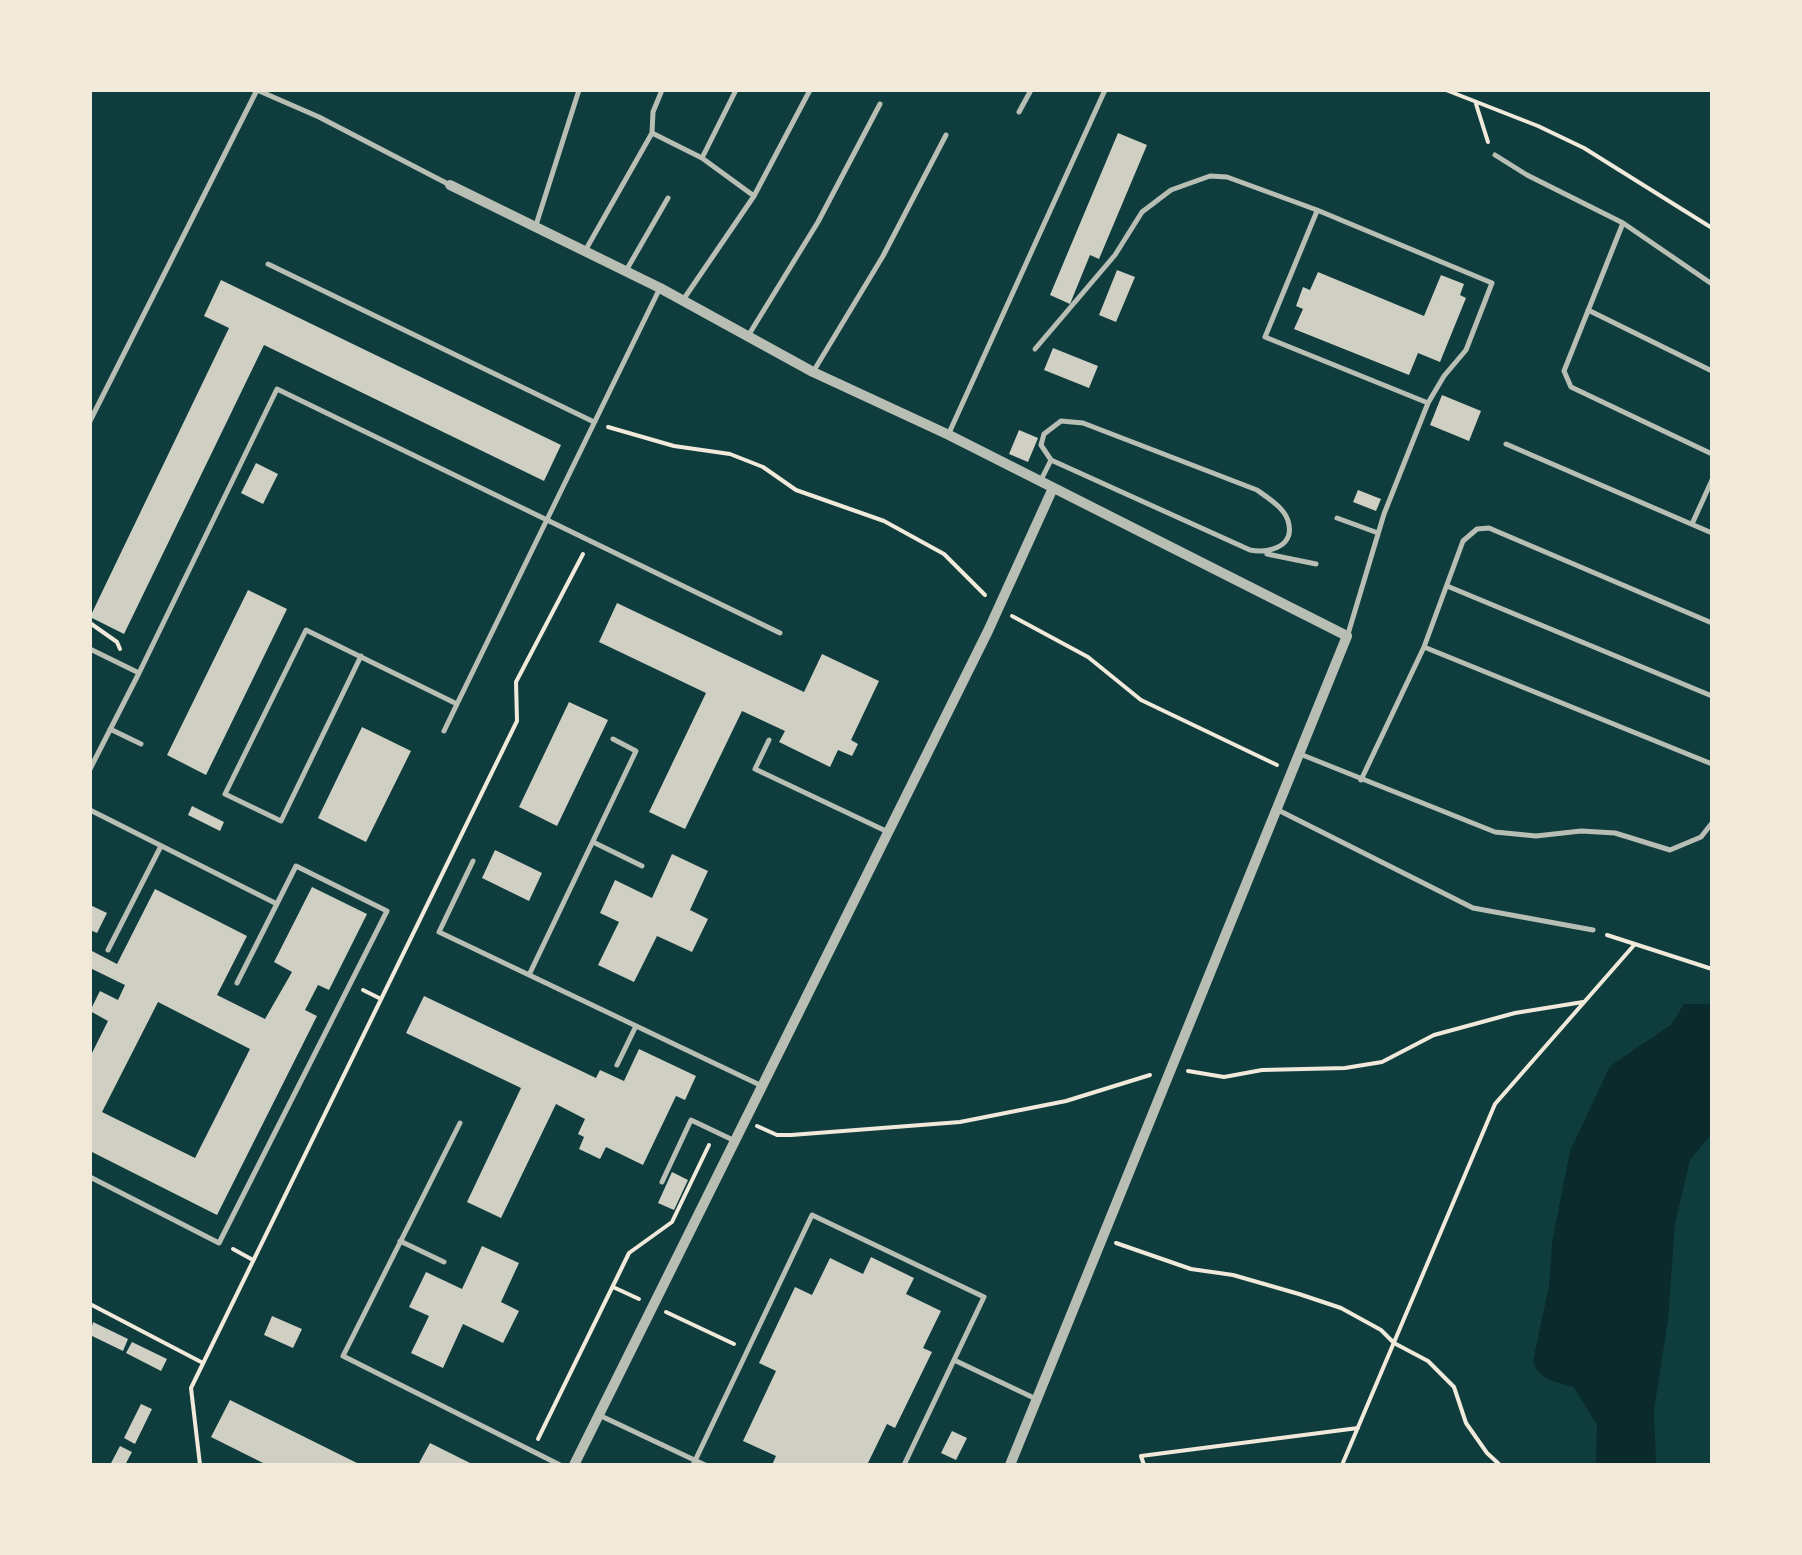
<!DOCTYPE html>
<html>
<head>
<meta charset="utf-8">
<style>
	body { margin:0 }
	#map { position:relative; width:1802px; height:1555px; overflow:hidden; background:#0f3d3e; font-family:"Exo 2",sans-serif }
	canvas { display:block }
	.frame { position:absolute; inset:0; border:92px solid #f1e9da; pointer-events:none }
</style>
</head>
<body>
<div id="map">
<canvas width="1802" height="1555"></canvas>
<div class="frame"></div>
</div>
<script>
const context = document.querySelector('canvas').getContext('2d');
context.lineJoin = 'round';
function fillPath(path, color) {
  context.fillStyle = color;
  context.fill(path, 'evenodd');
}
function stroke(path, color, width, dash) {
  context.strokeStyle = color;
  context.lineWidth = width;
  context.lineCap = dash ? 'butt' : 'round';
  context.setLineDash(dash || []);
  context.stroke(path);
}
fillPath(new Path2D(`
	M1684,1004H1712V1133L1690,1160L1675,1223L1668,1320L1654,1410L1656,1465H1596L1597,1425L1574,1387C1557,1382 1538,1380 1533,1361L1549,1286L1552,1243L1570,1151L1610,1066L1671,1025Z`), '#0a2a2b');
fillPath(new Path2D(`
	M1118,133L1147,145L1099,259L1090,255L1070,304L1050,295Z
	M1117,270L1135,277L1116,322L1099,315Z
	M1318,272L1424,316L1441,275L1464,284L1460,295L1466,298L1440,362L1418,353L1409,375L1294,329L1303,309L1296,306L1303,287L1310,290Z
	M221,280L561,445L544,481L264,345L124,634L90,617L229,328L204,316Z
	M1053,348L1098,366L1089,388L1044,370Z
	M1442,395L1481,411L1469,441L1430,425Z
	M1019,430L1038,438L1028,462L1009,454Z
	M256,463L278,474L263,504L241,493Z
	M1358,490L1381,499L1376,511L1353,502Z
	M248,590L287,609L206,775L167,755Z
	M617,603L804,692L822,654L879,681L851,740L858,744L852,756L838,750L830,767L779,742L785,731L742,711L685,829L649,812L706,693L599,642Z
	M569,702L608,720L557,826L519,807Z
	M362,727L411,751L366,842L318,818Z
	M192,806L224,822L220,831L188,815Z
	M495,850L542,873L529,901L482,878Z
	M672,854L708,871L690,910L708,919L692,952L657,936L634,982L598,965L619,922L600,913L615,880L652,898Z
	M312,887L367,914L329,990L318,985L305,1010L317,1016L217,1215L90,1151V1057L108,1021L90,1011L100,991L118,1000L125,985L90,968V950L117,964L155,889L247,936L217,995L265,1019L292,972L274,962ZM158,1002L250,1049L195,1158L102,1112Z
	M90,905L107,913L97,933L90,930Z
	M424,996L596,1078L600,1070L624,1081L639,1049L696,1076L685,1100L676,1096L643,1165L606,1147L600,1159L579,1149L584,1137L578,1134L585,1119L556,1104L501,1218L467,1202L521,1088L406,1033Z
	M672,1172L688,1180L674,1210L658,1203Z
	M482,1246L519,1263L501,1302L519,1311L503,1343L463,1324L443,1368L411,1353L429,1316L409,1307L426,1272L462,1289Z
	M871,1257L914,1278L906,1294L941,1311L923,1348L932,1352L895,1428L887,1424L867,1465H772L776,1456L743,1441L776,1371L759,1363L795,1287L812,1295L830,1258L863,1274Z
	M272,1316L302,1329L293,1348L264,1335Z
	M93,1322L128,1339L123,1351L90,1335Z
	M132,1342L167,1359L161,1371L126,1353Z
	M230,1400L361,1465H267L211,1437Z
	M141,1404L152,1409L135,1444L124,1438Z
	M952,1431L967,1438L956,1460L941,1453Z
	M430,1443L474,1465H418Z
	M120,1446L132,1452L125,1465H110Z`), '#cfcfc3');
stroke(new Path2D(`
	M1446,90L1538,126L1584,148L1712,228
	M1476,104L1488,142
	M608,427L674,446L730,454L763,467L796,490L884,521L944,554L985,595
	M1012,616L1088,657L1141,700L1277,765
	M90,623L117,642L120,649
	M1607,935L1712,969
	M363,990L381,999
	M1188,1071L1224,1077L1262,1070L1345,1068L1382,1062L1434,1035L1515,1013L1583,1002
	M757,1126L777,1135H791L960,1122L1066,1101L1150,1075
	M1116,1243L1191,1269L1233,1275L1299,1294L1341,1308L1381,1330L1394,1343L1428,1361L1454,1387L1466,1423L1487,1453L1500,1465
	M233,1249L253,1260
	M613,1287L639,1299
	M90,1304L203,1363
	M666,1312L734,1344
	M538,1439L629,1253L672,1222L709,1145
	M200,1465L191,1388L517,721L516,682L583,554
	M1144,1465L1141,1456L1358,1428
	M1342,1465L1495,1104L1635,944`), '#f1e9da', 4);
stroke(new Path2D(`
	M257,90L319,117L450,185
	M1019,112L1031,90
	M652,133L653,112L662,90
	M1495,155L1527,175L1623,223L1712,284
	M702,158L736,90
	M1317,211L1265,337L1428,403
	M1623,223L1564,371L1571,387L1712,454
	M536,225L579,90
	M585,251L652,133L702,158L754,196
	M268,264L594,422
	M627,269L668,198
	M683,300L754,196L810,90
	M1588,310L1712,371
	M748,336L818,222L880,104
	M1035,349L1115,255L1142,212L1171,190L1210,176L1227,177L1317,210L1492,283L1466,350L1444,376L1428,403L1384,514L1348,634
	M813,372L883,256L946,135
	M90,421L257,90
	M1061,421L1083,423L1257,490C1268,498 1287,509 1289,525C1293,548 1267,553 1250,550L1051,460L1041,445L1044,434Z
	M949,433L1105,90
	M1506,444L1712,533
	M1041,480L1051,460
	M1337,518L1378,533
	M1692,524L1712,480
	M1267,554L1316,564
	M1447,586L1712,696
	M1424,647L1712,764
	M90,649L139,673L277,389L780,633
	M361,656L281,821L225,794L306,630L457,704L659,290
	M110,729L141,744
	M444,731L457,704
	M769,740L755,769L888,832
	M1300,754L1495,832L1536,836L1581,831L1615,833L1670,850L1701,837L1712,823
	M90,769L139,673
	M1361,780L1424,647L1463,541L1477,529L1489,528L1712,623
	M90,810L277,904
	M1278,810L1473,908L1593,930
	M593,842L642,866
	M473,861L439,932L762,1086
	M108,950L161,846
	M529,975L636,751L613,739
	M617,1065L636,1026
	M460,1123L343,1356L560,1465
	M90,1177L219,1243L387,911L296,866L237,983
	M662,1182L691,1120L733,1140
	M400,1241L444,1262
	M954,1360L1034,1398
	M601,1416L705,1465
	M693,1465L812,1215L984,1297L904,1465`), '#b8beb3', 5);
stroke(new Path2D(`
	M450,185L660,288L813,372L949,435L1347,636L1010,1465
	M574,1465L988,631L1053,488`), '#b8beb3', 10);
</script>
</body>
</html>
